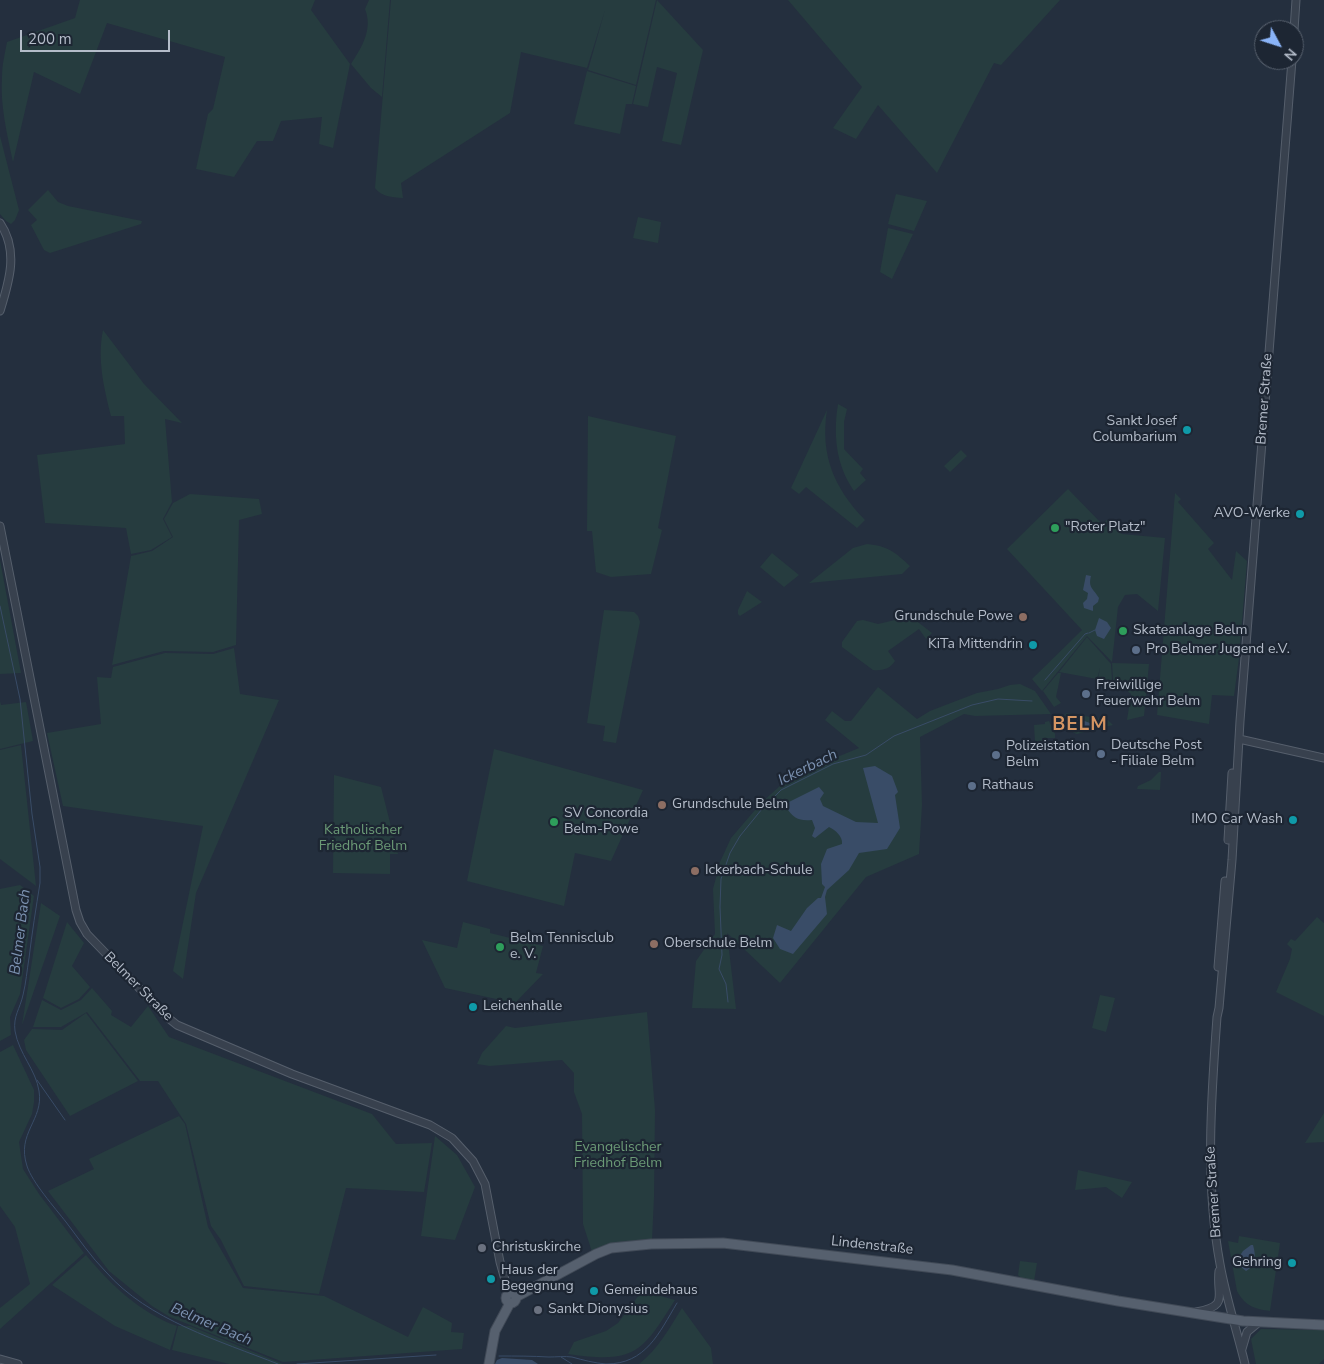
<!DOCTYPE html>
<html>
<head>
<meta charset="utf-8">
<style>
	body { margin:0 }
	#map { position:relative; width:1324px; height:1364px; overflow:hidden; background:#242f3e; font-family:"Nunito Sans",sans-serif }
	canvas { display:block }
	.north { position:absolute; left:1254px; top:20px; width:50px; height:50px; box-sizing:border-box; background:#1d2633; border:1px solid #59626f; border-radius:50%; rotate:130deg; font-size:14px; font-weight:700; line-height:20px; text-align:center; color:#b4bcc9 }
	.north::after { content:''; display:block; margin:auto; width:18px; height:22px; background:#8ab4f8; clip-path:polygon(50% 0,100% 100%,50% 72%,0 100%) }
	.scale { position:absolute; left:20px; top:30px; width:150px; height:22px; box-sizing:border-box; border:2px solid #b4bcc9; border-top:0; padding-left:6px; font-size:15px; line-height:18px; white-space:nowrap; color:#b4bcc9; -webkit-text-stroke:4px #1d2633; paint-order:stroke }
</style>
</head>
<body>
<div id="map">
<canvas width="1324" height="1364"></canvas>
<div class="north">N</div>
<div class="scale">200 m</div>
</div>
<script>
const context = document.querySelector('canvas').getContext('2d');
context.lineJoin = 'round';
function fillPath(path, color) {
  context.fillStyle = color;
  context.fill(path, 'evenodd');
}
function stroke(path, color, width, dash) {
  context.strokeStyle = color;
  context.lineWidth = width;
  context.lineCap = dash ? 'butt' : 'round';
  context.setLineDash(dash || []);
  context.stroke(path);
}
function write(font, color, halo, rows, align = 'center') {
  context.font = font + ' "Nunito Sans",sans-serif';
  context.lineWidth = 4.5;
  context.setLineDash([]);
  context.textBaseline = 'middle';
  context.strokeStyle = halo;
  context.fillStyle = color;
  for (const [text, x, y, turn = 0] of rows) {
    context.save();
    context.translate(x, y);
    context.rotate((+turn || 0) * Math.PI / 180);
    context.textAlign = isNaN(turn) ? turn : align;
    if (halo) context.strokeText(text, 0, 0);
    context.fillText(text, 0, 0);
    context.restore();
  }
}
fillPath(new Path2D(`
	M80,0H315L311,10L350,64L333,148L319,144L322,117L281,121L273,141H257L234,177L196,169L208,114L213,109L225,57L107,23L80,94L34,72L13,162C7,134 0,105 2,77C2,65 5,53 7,42L75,18Z
	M369,0H390L382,97L371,88L351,64C362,47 373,29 365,9Z
	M391,0H656L636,85L588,70L605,10L587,68L521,52L510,113L401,183L403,198C391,197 382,197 375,188Z
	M657,0L703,50L681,145L662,141L677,73L657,67L648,107L633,104Z
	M788,0H1060L1001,65L994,63L937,173L878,105L856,139L833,128L862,87Z
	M587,71L636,86L632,104H626L620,134L574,124Z
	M0,136L19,210L15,220L11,224L6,221L0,214Z
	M48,190L58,202L68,206L142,221L141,224L50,253L44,250L31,225L37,220L28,210Z
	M896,194L927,201L914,231L888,224Z
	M638,217L661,222L658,243L633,238Z
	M888,228L913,234L892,279L880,272Z
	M103,330L144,384L182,423L165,419L172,502L163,519L172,537L151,550L131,554L126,528L45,523L37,455L125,444L124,416H111C104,388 97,359 103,330Z
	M838,404L847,409L844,422V449L863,469L860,473L866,480L854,491C836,465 833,435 838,404Z
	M827,410C820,455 834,488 865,520L857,528L806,487L799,494L791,488Z
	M588,416L676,436L658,528L662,530L651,574L611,577L596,572L592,531H587Z
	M961,450L967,456L950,472L944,466Z
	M1068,489L1102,524L1107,520L1122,534L1165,538L1158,611L1137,594L1125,595L1118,607L1112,662L1087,636L1042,691L1032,679L1082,630L1007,549Z
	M1175,493L1181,499L1178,502L1214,543L1208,549L1232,580L1236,551L1247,561L1239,658L1234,696L1212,695L1209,724L1157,715Z
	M190,494L259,499L262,514L239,520L236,645L213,652L164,651L112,665L131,556L152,551L173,537L164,519L173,503Z
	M867,544C888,546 895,552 910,566L902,574L809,583L853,548Z
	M772,553L799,575L784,587L760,567Z
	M0,560L21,673L0,674Z
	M747,591L762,602L740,616L738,614V610Z
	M604,610L634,612L638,616L640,622L616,743L603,741L605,726L587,723Z
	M908,617L914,619L932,633L926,639L919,629L888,651L895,661C890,669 882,671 873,670L842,647V642L857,621L863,620L878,624Z
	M1087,637L1111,664L1112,680L1098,679L1100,668L1097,679L1059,672Z
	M234,648L240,694L279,700L196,893L183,979L173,971L203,826L63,806L47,733L101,724L97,677L111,678L113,667L165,653L213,654Z
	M1112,663L1149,664L1144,716L1127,720L1131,694L1113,680Z
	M1058,673H1061L1056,697L1061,703L1054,707L1043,691Z
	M1020,684L1035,691L1051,714L975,716L964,714L920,737L922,805L919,854L866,877L780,983L727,933L736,1009L692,1008L696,961L715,934L713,889L720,862L731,838L761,803L791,776L859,748L825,720L832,711L845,721H851L878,687L917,719L930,711L977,693L998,689L1010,685Z
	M0,701L1,705L26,702L33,741L0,749Z
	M1067,713L1108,720L1113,725L1077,734C1068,731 1065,725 1061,717Z
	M1049,721L1055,734V738H1042V742H1035L1034,725L1045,724V722Z
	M21,745L36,886L0,859V750Z
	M494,749L643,790L611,861L575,853L564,906L467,881Z
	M1159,772H1161L1160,790L1137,789L1138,786L1151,780Z
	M334,775L381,787L398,854H390V874L333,873Z
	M20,885L34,896L20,994L10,1017L11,1035L0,1041V889Z
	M41,903L60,916L22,1025Z
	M1317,917L1324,923V1016L1276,992L1290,959L1292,949L1287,944L1291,939L1295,941Z
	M67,922L84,943L72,966L90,987L79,999L61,1008L43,998Z
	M463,922L490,929V933L543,946L536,973L543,974L515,1003L445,988L422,940L457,948Z
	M92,988L112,1011L111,1015L131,1027L148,1006L169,1037L372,1114L396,1144L432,1143L424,1192L346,1188L319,1294L244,1286L221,1240L211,1226L186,1124L158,1081H140L87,1012L61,1027H33L42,1000L61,1010L81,1000Z
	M1100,995L1115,998L1106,1032L1092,1028Z
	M647,1012L655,1110L654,1197L652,1240L616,1243L592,1252L583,1224L582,1114L574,1092V1073L562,1060L490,1066L477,1064L482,1053L506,1026L515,1028Z
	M86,1013L138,1081L70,1116L26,1050L24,1040L32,1029L62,1030Z
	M13,1045L34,1090V1102L32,1114L19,1142L23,1169L39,1194L84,1253L0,1329V1308L30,1284L15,1227L0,1206V1052Z
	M1324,1113V1142L1305,1143Z
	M179,1116L185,1124L208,1227L243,1288L324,1296L408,1337L423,1307L452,1323L451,1332L464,1333L462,1349L283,1362L170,1317L152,1306L109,1271L48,1191L94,1169L89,1159Z
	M435,1136L457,1155L475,1187L455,1240L421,1236Z
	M1078,1170L1132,1182L1122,1198L1106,1187L1075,1190Z
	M1239,1236L1280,1243L1270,1311C1255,1309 1245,1306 1237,1291L1228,1241L1238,1243Z
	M86,1255C110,1284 140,1313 177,1326L170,1350L115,1326L52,1285Z
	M1020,1261L1037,1263L1034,1281L1022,1279L1018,1275Z
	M642,1291L675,1300C642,1352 636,1364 568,1354L574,1342L606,1331L618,1323Z
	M682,1308L711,1348L713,1364H639C658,1349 669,1329 682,1308Z
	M178,1326H190L283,1364H229L172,1350Z
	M1261,1329L1324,1330V1359L1319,1364H1256L1251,1339Z`), '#263c3f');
fillPath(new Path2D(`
	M1086,575L1091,576C1088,588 1093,588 1099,598L1098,602L1093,606V611L1084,608L1083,603L1087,599L1088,593L1083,590Z
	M1099,618L1107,622L1111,628L1104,639L1097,636L1095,630Z
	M1076,718L1090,723L1104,721L1106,723C1097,728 1082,731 1073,727L1071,723Z
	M875,766L892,776L898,792L895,795L900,828L887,849L859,853L849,870L827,890L825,897L827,914L793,954L780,949L773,938L777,925L791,931L807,908L818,898H821L825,887L822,884L821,864L827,849L842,844C843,836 835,830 829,827L815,838L812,836L815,828L812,820C799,821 794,819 786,807L787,803L819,787L824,793L820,799L823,806L856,822L878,823L863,768Z
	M1251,1245H1253C1256,1255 1256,1266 1246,1271L1241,1267L1239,1257L1243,1251Z
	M502,1358L532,1360L538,1364H495L497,1360Z`), '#394c67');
stroke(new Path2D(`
	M0,606L20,699L32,814L40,867V883C36,908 32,933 29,958C27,970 26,983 23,995C20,1009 13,1016 15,1031C19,1054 36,1070 39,1091C44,1120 16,1133 27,1166C32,1182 55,1208 66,1222C79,1239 91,1257 106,1272C148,1320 220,1341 278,1364
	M1089,633L1095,630
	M1045,680L1085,634L1088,633
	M728,1002L726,984L719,969L722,955L720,907L721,879L730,853L740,836L762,809L781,790L833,764L866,755L894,736L972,705L998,699L1032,701
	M37,1080L65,1120
	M499,1356C516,1356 532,1356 549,1357C556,1357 565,1356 572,1357C583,1360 594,1363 606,1364C646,1364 659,1333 677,1303
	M561,1357L572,1364
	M297,1364L436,1355`), '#394c67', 1);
const minor = new Path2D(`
	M1294,30L1296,0
	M0,223C19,251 9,282 0,311
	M0,526L76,910L80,922L87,934L167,1017L177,1025L292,1074L430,1125L452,1138L473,1161L485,1184L500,1262L509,1294
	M1239,739L1324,758
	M1228,840L1232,773
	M1218,967L1225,881
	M1196,1312C1230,1306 1216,1296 1219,1271
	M1242,1349L1247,1332L1259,1322
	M0,1359L18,1364
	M1245,1364C1237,1331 1226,1298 1220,1264C1205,1183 1211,1099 1217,1017L1219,1008L1232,860L1240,721L1292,60`);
const major = new Path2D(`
	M506 1298a5 5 0 1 1 10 0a5 5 0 1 1-10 0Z
	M516,1297L596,1254L611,1248L651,1244L723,1243L952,1270L1118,1301L1243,1321L1324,1325
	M489,1364L495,1331L510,1303`);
stroke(minor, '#565f6c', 9);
stroke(major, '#414a57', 11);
stroke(minor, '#38414e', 7);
stroke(major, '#56606e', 9);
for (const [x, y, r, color] of [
	[1187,430,5,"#0f9aa8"],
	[1300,514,5,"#0f9aa8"],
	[1055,528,5,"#2e9e5b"],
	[1023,617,5,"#8d6e63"],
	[1123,631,5,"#2e9e5b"],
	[1033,645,5,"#0f9aa8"],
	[1136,650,5,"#5c6f8a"],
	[1086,694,5,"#5c6f8a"],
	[1101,754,5,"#5c6f8a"],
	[996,755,5,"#5c6f8a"],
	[972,786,5,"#5c6f8a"],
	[662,805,5,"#8d6e63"],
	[1293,820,5,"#0f9aa8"],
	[554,822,5,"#2e9e5b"],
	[695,871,5,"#8d6e63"],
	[654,944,5,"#8d6e63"],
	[500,947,5,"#2e9e5b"],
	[473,1007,5,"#0f9aa8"],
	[482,1248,5,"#6b7280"],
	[1292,1263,5,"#0f9aa8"],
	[491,1279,5,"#0f9aa8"],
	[594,1291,5,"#0f9aa8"],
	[538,1310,5,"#6b7280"]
]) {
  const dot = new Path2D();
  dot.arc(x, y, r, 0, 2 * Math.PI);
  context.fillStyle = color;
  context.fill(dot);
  stroke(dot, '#1d2633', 2);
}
write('14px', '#b4bcc9', '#1d2633', [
	["Bremer Straße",1265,399,-86],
	["Belmer Straße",138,987,45],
	["Bremer Straße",1214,1192,-94],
	["Lindenstraße",872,1246,6]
]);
write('14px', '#b4bcc9', '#1d2633', [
	["Sankt Josef",1177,422,"right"],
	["Columbarium",1177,438,"right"],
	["AVO-Werke",1290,514,"right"],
	["\"Roter Platz\"",1065,528],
	["Grundschule Powe",1013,617,"right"],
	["Skateanlage Belm",1133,631],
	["KiTa Mittendrin",1023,645,"right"],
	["Pro Belmer Jugend e.V.",1146,650],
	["Freiwillige",1096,686],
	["Feuerwehr Belm",1096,702],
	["Deutsche Post",1111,746],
	["- Filiale Belm",1111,762],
	["Polizeistation",1006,747],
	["Belm",1006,763],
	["Rathaus",982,786],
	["Grundschule Belm",672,805],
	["SV Concordia",564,814],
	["Belm-Powe",564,830],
	["IMO Car Wash",1283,820,"right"],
	["Ickerbach-Schule",705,871],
	["Belm Tennisclub",510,939],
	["e. V.",510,955],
	["Oberschule Belm",664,944],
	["Leichenhalle",483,1007],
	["Christuskirche",492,1248],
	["Gehring",1282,1263,"right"],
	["Haus der",501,1271],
	["Begegnung",501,1287],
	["Gemeindehaus",604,1291],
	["Sankt Dionysius",548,1310]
], 'left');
write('14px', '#6b9a76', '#1d2633', [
	["Katholischer",363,831],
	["Friedhof Belm",363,847],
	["Evangelischer",618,1148],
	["Friedhof Belm",618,1164]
]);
write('italic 15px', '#7c92b1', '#1d2633', [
	["Ickerbach",808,768,-26],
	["Belmer Bach",21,932,-83],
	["Belmer Bach",211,1325,23]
]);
context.letterSpacing = '1px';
write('bold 19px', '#d59563', '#1d2633', [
	["BELM",1080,725]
]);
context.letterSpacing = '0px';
</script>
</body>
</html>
